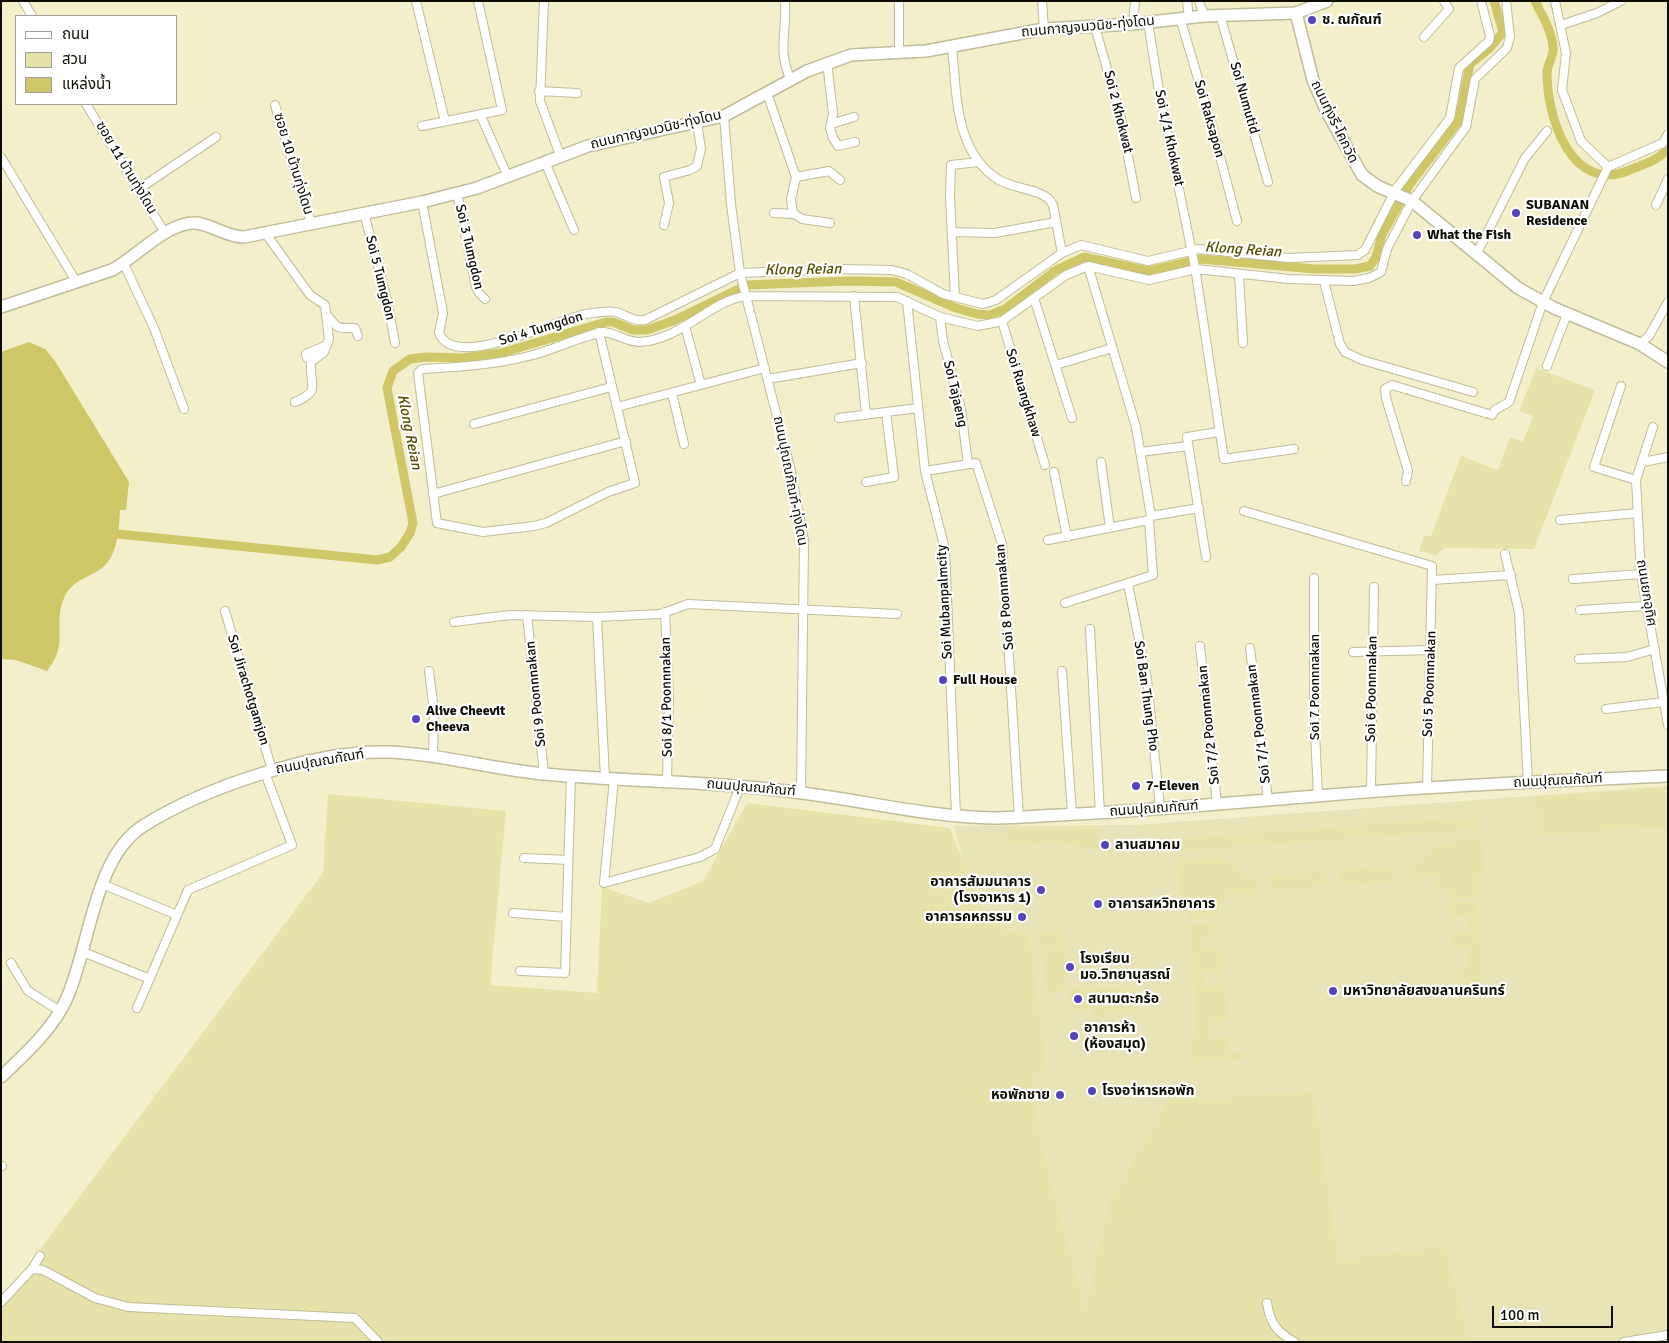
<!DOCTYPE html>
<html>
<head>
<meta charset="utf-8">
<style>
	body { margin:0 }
	#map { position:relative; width:1669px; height:1343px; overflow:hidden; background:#f2efca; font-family:Signika,"Noto Sans Thai",sans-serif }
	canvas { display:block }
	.frame { position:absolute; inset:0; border:2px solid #0e0d03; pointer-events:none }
	.legend { position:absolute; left:15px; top:15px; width:162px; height:90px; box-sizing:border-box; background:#fff; border:1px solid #9f9e9a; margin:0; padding:6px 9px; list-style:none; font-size:15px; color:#0e0d03 }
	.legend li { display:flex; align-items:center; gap:10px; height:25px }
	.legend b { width:25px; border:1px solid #9f9e9a }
	.scale { position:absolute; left:1492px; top:1306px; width:121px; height:22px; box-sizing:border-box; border:2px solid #0e0d03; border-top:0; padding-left:6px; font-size:15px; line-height:18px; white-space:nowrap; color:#0e0d03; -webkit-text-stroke:4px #fff; paint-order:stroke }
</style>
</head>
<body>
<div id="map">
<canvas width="1669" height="1343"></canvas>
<div class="frame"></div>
<ul class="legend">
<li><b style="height:6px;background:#fff"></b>ถนน</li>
<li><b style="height:14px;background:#e6e2a9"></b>สวน</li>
<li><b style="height:14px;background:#cfc667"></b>แหล่งน้ำ</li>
</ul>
<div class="scale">100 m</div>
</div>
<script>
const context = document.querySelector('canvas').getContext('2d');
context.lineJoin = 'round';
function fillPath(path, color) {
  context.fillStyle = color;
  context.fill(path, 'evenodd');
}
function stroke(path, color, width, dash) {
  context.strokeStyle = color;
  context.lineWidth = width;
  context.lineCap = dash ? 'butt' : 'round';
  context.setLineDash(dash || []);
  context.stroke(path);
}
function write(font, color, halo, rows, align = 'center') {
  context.font = font + ' Signika,"Noto Sans Thai",sans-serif';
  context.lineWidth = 4.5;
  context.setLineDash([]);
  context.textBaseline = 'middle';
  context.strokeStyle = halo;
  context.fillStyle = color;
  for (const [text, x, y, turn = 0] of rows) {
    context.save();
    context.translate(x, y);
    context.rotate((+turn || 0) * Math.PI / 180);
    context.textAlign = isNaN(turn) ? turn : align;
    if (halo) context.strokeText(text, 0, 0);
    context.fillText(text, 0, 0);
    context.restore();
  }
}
fillPath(new Path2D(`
	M1668,786V1342H1089L954,826L1136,825Z`), '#e7e3b6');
fillPath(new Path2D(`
	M1536,368L1595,390L1534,549L1445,548L1436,555L1419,551L1424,536H1431L1461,456L1498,470L1510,437L1523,442L1533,416L1519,411Z
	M1668,788V827L1538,835L1536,797Z
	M328,794L506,811L490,985L597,993L602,887L649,903L703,881L747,803L950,828L983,913L993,912L1000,929L1029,937L1046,1070L1032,1072L1040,1144L1086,1313L1108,1206L1168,1101L1313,1092L1338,1260L1445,1246L1469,1342H1V1301L323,873Z
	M1474,817L1480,824L1478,828L1473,830L1180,851L1175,846L1178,839Z
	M1097,828L1100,850C1083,849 1063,840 1049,841C1036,842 1019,852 1007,840L1008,830Z
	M1482,839L1484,876L1477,877L1479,897L1450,899L1449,889H1438L1437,877L1411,879L1410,864L1420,863L1442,842Z
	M1223,857L1249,879L1255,878L1256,893L1224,895V901L1217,902L1218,917L1188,919L1186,895H1180L1178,860Z
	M1392,866L1393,881L1342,886L1341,870Z
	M1326,872L1327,886L1270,890V875Z
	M1477,902L1482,998L1458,999L1457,969L1469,968L1468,950H1454L1453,931L1468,930V915L1450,916L1449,903Z
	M1219,923V934L1200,936L1202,950L1222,948L1223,972L1204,973L1205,987L1225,986L1228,1021L1208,1022L1209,1038L1228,1037L1229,1053L1240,1052L1241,1060L1191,1063L1190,1040L1198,1039L1191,925Z
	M1061,929L1063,944L1041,946L1039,931Z
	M1063,946L1067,990L1047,992L1041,948Z
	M1085,987L1087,1009L1071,1011L1069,989Z
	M1132,987L1134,1013L1093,1016L1090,989Z`), '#e6e2a9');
fillPath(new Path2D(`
	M29,342L45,349L55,361L129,482L126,510H120C119,528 118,556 102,568C88,578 72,580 64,598C52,627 70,642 47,671L16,660L1,659V352Z`), '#cfc667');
stroke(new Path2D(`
	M1535,1C1542,15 1554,35 1553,51C1552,59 1547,66 1547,73C1547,117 1571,195 1630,170C1643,164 1660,161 1668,147
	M118,534L377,560L390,557L401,547L410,533L413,523L387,388L393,371L410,359L426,357L462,358L501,353L606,322H613L633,330H647L675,320L747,285L848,281L896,282L956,308L977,314L990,315L1005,309L1056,270L1084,257L1149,271L1201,259L1315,269H1355L1370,266L1376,257L1382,235L1410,184L1459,120L1470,64L1490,48L1503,32L1494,1`), '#cfc667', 9);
const street = new Path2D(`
	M23,1L32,16
	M416,1L445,121
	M544,1L540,101L560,155
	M785,1C787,31 777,52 791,80
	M899,1V53
	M1042,1L1044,29
	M1187,1L1189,18
	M1199,1L1204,16
	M1555,1L1566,53L1562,90L1581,141L1608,167
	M1220,15L1268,182
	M1180,18L1211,122L1237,221
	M1148,22L1160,97L1195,267L1224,459L1294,449
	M1133,24L1135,1
	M1561,25L1597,13L1621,1
	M1095,27L1120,114L1136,198
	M1424,37L1449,9L1444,1
	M952,47C957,93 954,152 999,180C1014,189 1036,188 1049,199L1053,205L1062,253
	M827,62L833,114L830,128L833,138L838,146L855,142
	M539,91L577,93
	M767,93L796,177L791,199L793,213L802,219L830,223
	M86,104L165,233
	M275,105L311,223
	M480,114L508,177
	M724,116L731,204L740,273L790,467L804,541L801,792
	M831,124L854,117
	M422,126L502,110L478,1
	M1,157L77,283
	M545,162L574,230
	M796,177L829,171L840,180
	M139,189L216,137
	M457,193L476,287L479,293L485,299
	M422,202L443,313L439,333C454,372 558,319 586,314C594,313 608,310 616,312C627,315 633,322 645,320L740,273L842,269L892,270L907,274L943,294L983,304L996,300L1062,253L1081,245L1148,261L1199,249L1288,258L1358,255L1365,250L1396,189L1450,118L1459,68L1489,41L1490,36L1481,1
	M1656,205L1668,179
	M364,213L387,300L395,343
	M774,213L794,214
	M664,225L669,203L664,177L690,170L697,166L701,149L697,123
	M952,232L995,233L1056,222
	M266,234L310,295L325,305L329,339L324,352L311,362C309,385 322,391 295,402
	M1477,253L1525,158L1547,131
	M124,264L154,328L184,409
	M1239,275L1243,343
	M1324,281L1340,344L1345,352L1362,360L1473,392
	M854,296L866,415
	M955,297L950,197L951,165L979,162
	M1034,298L1072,418
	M907,301L925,471L945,549L956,815
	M327,315C339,330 337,328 355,328L358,336
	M940,317L943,341L961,409L968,464H972
	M1002,321L1045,465
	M685,326L701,385
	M599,332L635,483L608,492L546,523L534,526L483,532L437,523L418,373L422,369C458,367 494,365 529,356C554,350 578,337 603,332C616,333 626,342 640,342C680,340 711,301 745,296L897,297L940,317L978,326L1002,321L1066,275L1088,266L1149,280L1196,269L1289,279L1353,281L1369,278L1381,272L1387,249L1412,201L1466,127L1475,79L1507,48L1510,37L1506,1
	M1640,344L1649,336L1668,302
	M312,361L307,358L306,354L327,345
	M1056,365L1112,348
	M1547,366L1567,314
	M768,379L862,363
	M1621,386L1594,467L1636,480
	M672,393L684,444
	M617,407L765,368
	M839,418L918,408
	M474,424L611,387
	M1653,427L1636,480L1641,574L1668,725
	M1140,452L1188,446
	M1101,462L1110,528
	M1643,462L1668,457
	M925,471L976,463L1002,544L1019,817
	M1054,472L1067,537
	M1406,481L1408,471L1386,398L1385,389L1392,385L1492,415L1495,410L1509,402L1543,302L1608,167L1663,143L1668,134
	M866,482L894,477L886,412
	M433,494L626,441
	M1244,511L1432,566L1427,789
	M1151,516L1199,508
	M1560,520L1638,513
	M1048,540L1149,520
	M1505,554L1519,612L1528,783
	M1206,557L1187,437L1219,432
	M1314,578V712L1318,795
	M1573,579L1641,574
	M1432,580L1511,575
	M1128,584L1147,679L1160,808
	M1065,603L1153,575L1149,520L1151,516L1136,427L1088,266
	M1580,610L1646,606
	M225,611L272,770
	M665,612L669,698L667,782
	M527,615L544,774
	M597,617L605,778
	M454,622L510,615L597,617L661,614L688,604L897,614
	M1090,629L1100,813
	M1200,646L1217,804
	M1250,648L1268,800
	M1353,652L1431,650
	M1579,659L1627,657L1655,649
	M429,671L434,710L433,756
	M1062,671L1072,814
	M1606,709L1664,702
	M614,779L604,883L700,857L715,849L740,787
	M1371,792L1374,587
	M524,858L568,860
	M102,884L177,915
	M513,913L567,917
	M83,952L150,979
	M11,963L28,991L60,1011
	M520,971L565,973L571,776
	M137,1008L188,890L292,845L265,773
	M1,1166H2
	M32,1269L43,1270L95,1298L128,1307L355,1318L378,1342
	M1,1302L32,1269L40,1256
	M1267,1303C1270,1323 1277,1332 1294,1342
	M1624,1342L1668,1335`);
const secondary = new Path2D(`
	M1296,13L1313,80L1326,110L1362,175L1377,186L1412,201L1518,288L1554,308L1640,344L1668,362
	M1,307L112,270C135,258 168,221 196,223C213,225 227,237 244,237L422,202L477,188L588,146L724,116L807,71L851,55L926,51L1044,29L1133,24L1204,16L1296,13L1327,1
	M1,1077C25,1054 52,1030 66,1000C90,948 93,858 143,826C205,787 316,750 388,752C441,754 492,769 544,774C630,782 717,781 802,793C866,801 930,817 994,818C1022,818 1050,815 1078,814C1158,810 1237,802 1317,796C1434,786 1551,781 1668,776`);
stroke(street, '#c0bd99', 10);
stroke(secondary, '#c0bd99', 14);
stroke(street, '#fff', 8);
stroke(secondary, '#fff', 11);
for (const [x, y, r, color] of [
	[1312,20,5,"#54b"],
	[1516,213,5,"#54b"],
	[1417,235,5,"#54b"],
	[943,680,5,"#54b"],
	[416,719,5,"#54b"],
	[1136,786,5,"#54b"],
	[1105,845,5,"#54b"],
	[1041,890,5,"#54b"],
	[1098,904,5,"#54b"],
	[1022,917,5,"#54b"],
	[1070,967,5,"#54b"],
	[1333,991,5,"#54b"],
	[1078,999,5,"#54b"],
	[1074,1036,5,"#54b"],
	[1092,1091,5,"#54b"],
	[1060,1095,5,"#54b"]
]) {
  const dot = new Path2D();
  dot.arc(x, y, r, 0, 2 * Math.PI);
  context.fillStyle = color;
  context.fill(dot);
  stroke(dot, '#fff', 2);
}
write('bold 14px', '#0e0d03', '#fff', [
	["ช. ณกัณฑ์",1322,20],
	["SUBANAN",1526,205],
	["Residence",1526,221],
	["What the Fish",1427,235],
	["Full House",953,680],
	["Alive Cheevit",426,711],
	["Cheeva",426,727],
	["7-Eleven",1146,786],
	["ลานสมาคม",1115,845],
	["อาคารสัมมนาคาร",1031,882,"right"],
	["(โรงอาหาร 1)",1031,898,"right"],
	["อาคารสหวิทยาคาร",1108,904],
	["อาคารคหกรรม",1012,917,"right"],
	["โรงเรียน",1080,959],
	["มอ.วิทยานุสรณ์",1080,975],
	["มหาวิทยาลัยสงขลานครินทร์",1343,991],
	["สนามตะกร้อ",1088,999],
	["อาคารห้า",1084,1028],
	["(ห้องสมุด)",1084,1044],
	["โรงอา่หารหอพัก",1102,1091],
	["หอพักชาย",1050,1095,"right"]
], 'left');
write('14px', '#0e0d03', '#fff', [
	["ถนนกาญจนวนิช-ทุ่งโดน",1088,27,-5],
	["Soi Numutid",1244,98,74],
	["Soi 2 Khokwat",1118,112,76],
	["Soi Raksapon",1209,119,74],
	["ถนนทุ่งรี-โคกวัด",1334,122,64],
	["ถนนกาญจนวนิช-ทุ่งโดน",656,130,-13],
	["Soi 1/1 Khokwat",1169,138,78],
	["ซอย 10 บ้านทุ่งโดน",293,164,73],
	["ซอย 11 บ้านทุ่งโดน",126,168,59],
	["Soi 3 Tumgdon",469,247,77],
	["Soi 5 Tumgdon",380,278,76],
	["Soi 4 Tumgdon",541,329,-17],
	["Soi Ruangkhaw",1023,393,73],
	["Soi Tajaeng",955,394,77],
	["ถนนปุณณกัณฑ์-ทุ่งโดน",790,481,79],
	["ถนนยกอุทิศ",1646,593,81],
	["Soi 8 Poonnnakan",1005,597,-95],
	["Soi Mubanpalmcity",945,602,-93],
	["Soi 5 Poonnnakan",1430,684,-88],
	["Soi 7 Poonnnakan",1315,687,-90],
	["Soi 6 Poonnnakan",1372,689,-89],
	["Soi Jirachotgamjon",248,690,73],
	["Soi 9 Poonnnakan",536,694,-96],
	["Soi Ban Thung Pho",1146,696,82],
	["Soi 8/1 Poonnnakan",667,697,-91],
	["Soi 7/1 Poonnnakan",1259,724,-97],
	["Soi 7/2 Poonnnakan",1209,725,-96],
	["ถนนปุณณกัณฑ์",320,762,-10],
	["ถนนปุณณกัณฑ์",1558,781,-3],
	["ถนนปุณณกัณฑ์",751,788,5],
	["ถนนปุณณกัณฑ์",1154,809,-4]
]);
write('italic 15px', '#575002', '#fff', [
	["Klong Reian",1243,250,4],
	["Klong Reian",803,270,-1],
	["Klong Reian",409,432,79]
]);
</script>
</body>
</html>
